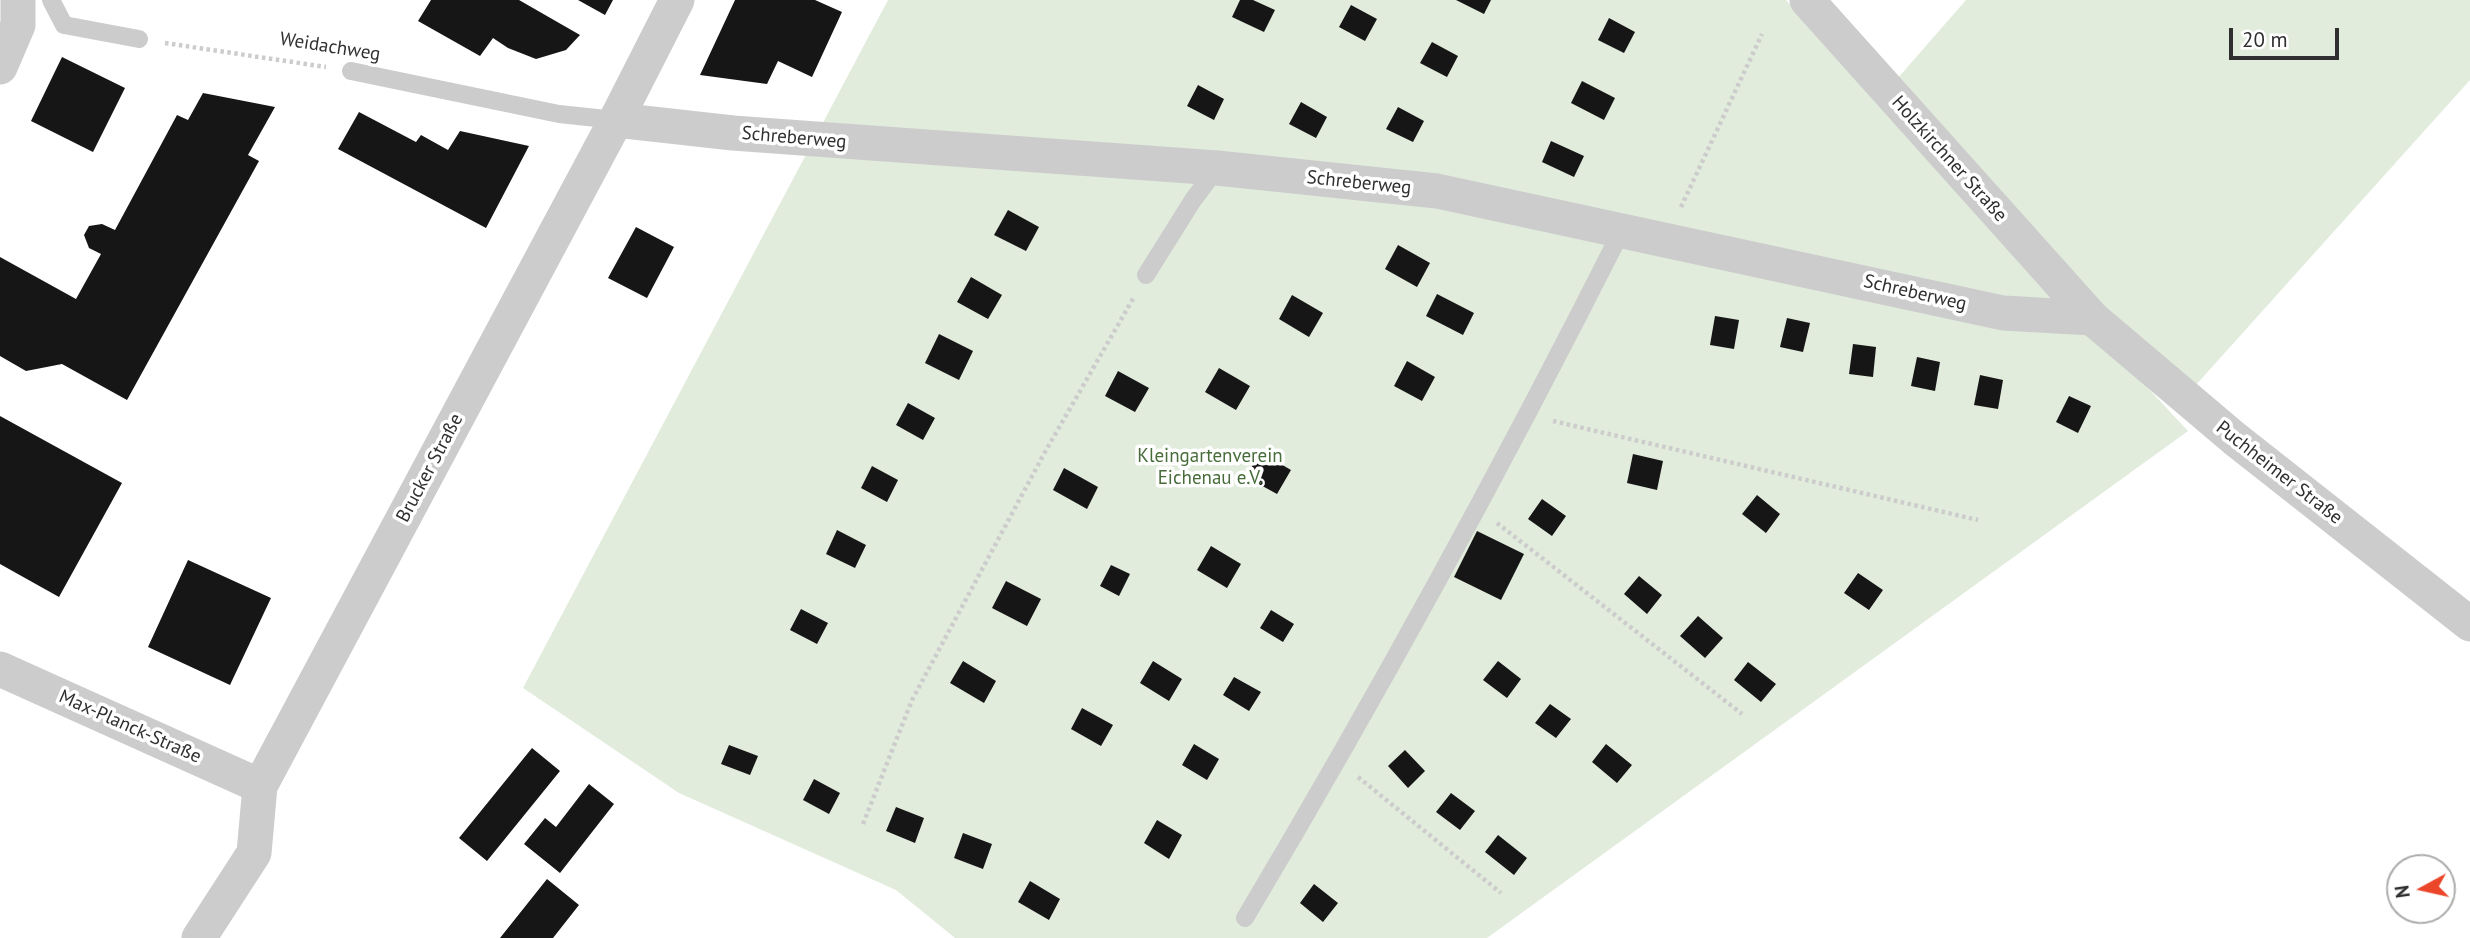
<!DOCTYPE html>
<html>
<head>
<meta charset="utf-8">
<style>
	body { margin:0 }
	#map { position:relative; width:2470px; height:938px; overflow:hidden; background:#fff; font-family:"PT Sans",sans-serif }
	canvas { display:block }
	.north { position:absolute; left:2386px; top:854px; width:70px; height:70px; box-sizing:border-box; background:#fff; border:2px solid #acacac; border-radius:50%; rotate:262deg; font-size:19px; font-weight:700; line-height:28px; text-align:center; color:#2f2f2f }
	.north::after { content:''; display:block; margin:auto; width:24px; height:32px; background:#ec462a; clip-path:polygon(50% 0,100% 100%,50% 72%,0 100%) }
	.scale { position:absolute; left:2229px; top:28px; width:110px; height:32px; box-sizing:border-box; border:4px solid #2f2f2f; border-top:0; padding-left:9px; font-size:21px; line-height:24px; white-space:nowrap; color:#2f2f2f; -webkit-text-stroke:5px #fff; paint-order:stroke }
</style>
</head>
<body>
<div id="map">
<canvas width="2470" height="938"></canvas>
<div class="north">N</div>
<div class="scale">20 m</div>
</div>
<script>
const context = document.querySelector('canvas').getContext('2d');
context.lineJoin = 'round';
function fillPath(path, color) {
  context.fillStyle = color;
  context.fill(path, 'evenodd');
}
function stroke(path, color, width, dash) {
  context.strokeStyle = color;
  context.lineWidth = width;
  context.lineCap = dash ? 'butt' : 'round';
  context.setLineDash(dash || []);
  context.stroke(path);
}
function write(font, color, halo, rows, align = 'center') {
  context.font = font + ' "PT Sans",sans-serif';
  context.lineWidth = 7;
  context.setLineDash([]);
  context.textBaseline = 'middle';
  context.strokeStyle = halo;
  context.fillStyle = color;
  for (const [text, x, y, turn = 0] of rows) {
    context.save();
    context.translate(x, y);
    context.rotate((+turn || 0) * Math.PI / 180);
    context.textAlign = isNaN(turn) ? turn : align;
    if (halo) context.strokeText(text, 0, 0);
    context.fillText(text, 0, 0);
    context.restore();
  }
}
fillPath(new Path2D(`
	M888,0H1786L2188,431L1487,938H955L896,890L679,793L523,688Z
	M1966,0H2470V80L2195,386L2098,301L1897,79Z`), '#e1ecdc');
fillPath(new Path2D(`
	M431,0H519L580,35L566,50L536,59L508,48L493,38L480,56L418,21Z
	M578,0H613L605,15Z
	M735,0H815L842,12L812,77L778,61L767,84L700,75Z
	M1240,0H1253L1275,10L1264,32L1232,17Z
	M1456,0H1491L1484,14Z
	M1351,5L1377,19L1365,41L1339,27Z
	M1609,18L1635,32L1624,53L1598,40Z
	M1432,42L1458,56L1447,77L1420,63Z
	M62,57L125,88L93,152L31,121Z
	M1582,81L1615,98L1604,120L1571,103Z
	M1198,85L1224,99L1214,120L1187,106Z
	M203,93L275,107L248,155L259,161L127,400L62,364L26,371L0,356V257L76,299L101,254L89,248L84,235L89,226L102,224L115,230L177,115L188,120Z
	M1301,102L1327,117L1316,138L1289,124Z
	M1398,107L1424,121L1413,142L1386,129Z
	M359,112L416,142L421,135L448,150L460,131L529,146L486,228L338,149Z
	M1551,141L1584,156L1574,177L1542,162Z
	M1008,210L1039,227L1026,251L994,235Z
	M636,227L674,247L647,298L608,278Z
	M1398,245L1430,263L1417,287L1385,269Z
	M971,277L1002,295L988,319L957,302Z
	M1437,294L1474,313L1463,335L1426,316Z
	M1292,295L1323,313L1309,337L1279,319Z
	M1715,316L1739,320L1734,349L1710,345Z
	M1787,318L1810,323L1803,352L1780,347Z
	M939,334L973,351L959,380L925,363Z
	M1853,344L1876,347L1873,377L1849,374Z
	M1917,357L1940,362L1935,391L1911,386Z
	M1407,361L1435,377L1422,401L1394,386Z
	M1219,368L1250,386L1236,410L1205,392Z
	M1118,371L1149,388L1135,412L1105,396Z
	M1980,375L2003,380L1998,409L1974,405Z
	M2069,396L2091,406L2078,433L2056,422Z
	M908,403L935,418L923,440L896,425Z
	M0,416L122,483L59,597L0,564Z
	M1260,452L1291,470L1277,494L1246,477Z
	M1633,454L1663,461L1657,490L1627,483Z
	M872,466L898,480L887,502L861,488Z
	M1064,468L1098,487L1087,509L1053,490Z
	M1757,495L1780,514L1766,533L1742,514Z
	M1542,499L1566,516L1552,536L1528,519Z
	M837,530L866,545L855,568L826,554Z
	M1477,531L1524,554L1501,600L1454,577Z
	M1211,546L1241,564L1227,588L1197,570Z
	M188,560L271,598L230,685L148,647Z
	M1111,565L1130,574L1119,596L1100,586Z
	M1858,573L1883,590L1869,610L1844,593Z
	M1639,576L1662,595L1647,614L1624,594Z
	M1006,581L1041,599L1027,626L992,608Z
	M801,609L828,623L817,644L790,630Z
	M1271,610L1294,624L1283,642L1260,628Z
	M1698,616L1723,638L1705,658L1680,636Z
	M963,661L996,681L984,703L950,683Z
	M1153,661L1182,679L1169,701L1140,683Z
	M1498,661L1521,679L1507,698L1483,680Z
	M1748,662L1776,684L1761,702L1734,680Z
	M1234,677L1261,692L1249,711L1223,695Z
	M1550,704L1571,719L1556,738L1535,723Z
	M1082,708L1113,725L1101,746L1071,729Z
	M1194,744L1219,759L1207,780L1182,765Z
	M1606,744L1632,765L1617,783L1592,762Z
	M729,745L758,756L750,775L721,764Z
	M532,748L560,771L487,861L459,838Z
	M1405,750L1425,771L1408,788L1388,766Z
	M814,779L840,793L829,814L803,800Z
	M589,784L614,804L560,873L524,844L545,818L556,827Z
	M1451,793L1475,811L1460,830L1436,812Z
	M896,807L924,818L915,843L886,831Z
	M1157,820L1182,835L1169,859L1144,843Z
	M963,833L992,844L983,869L954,858Z
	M1498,835L1527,858L1514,875L1485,852Z
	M547,879L579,905L553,938H500Z
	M1030,881L1060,899L1049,920L1018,902Z
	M1314,884L1338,903L1323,922L1300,903Z`), '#161616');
stroke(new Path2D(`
	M165,43L326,67
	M1681,207L1762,34
	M1553,421L1978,520
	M1497,523L1742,714
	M1358,777L1501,893
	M863,824L912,700L1045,452L1134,297`), '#ccc', 4.5, [3.5, 3.5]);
stroke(new Path2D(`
	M51,0L64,25L139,39
	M351,71L559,114L616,120
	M1146,275L1193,200L1217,168
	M1245,918C1379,693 1504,464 1622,230`), '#ccc', 18);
stroke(new Path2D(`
	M1807,0L2092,318L2235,439L2470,624
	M0,67L18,25V0
	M616,120L733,133L1217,168L1437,191L2003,313L2092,318
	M0,669L260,786
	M199,938L254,853L260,786L616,120L677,0`), '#ccc', 35);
write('19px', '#2f2f2f', '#fff', [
	["Weidachweg",330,47,9],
	["Schreberweg",794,138,5],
	["Holzkirchner Straße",1949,159,48],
	["Schreberweg",1359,183,6],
	["Schreberweg",1915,293,13],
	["Brucker Straße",430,468,-62],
	["Puchheimer Straße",2279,473,38],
	["Max-Planck-Straße",130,727,24]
]);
write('19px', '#476c3a', '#fff', [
	["Kleingartenverein",1210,457],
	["Eichenau e.V.",1210,479]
]);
</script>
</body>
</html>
